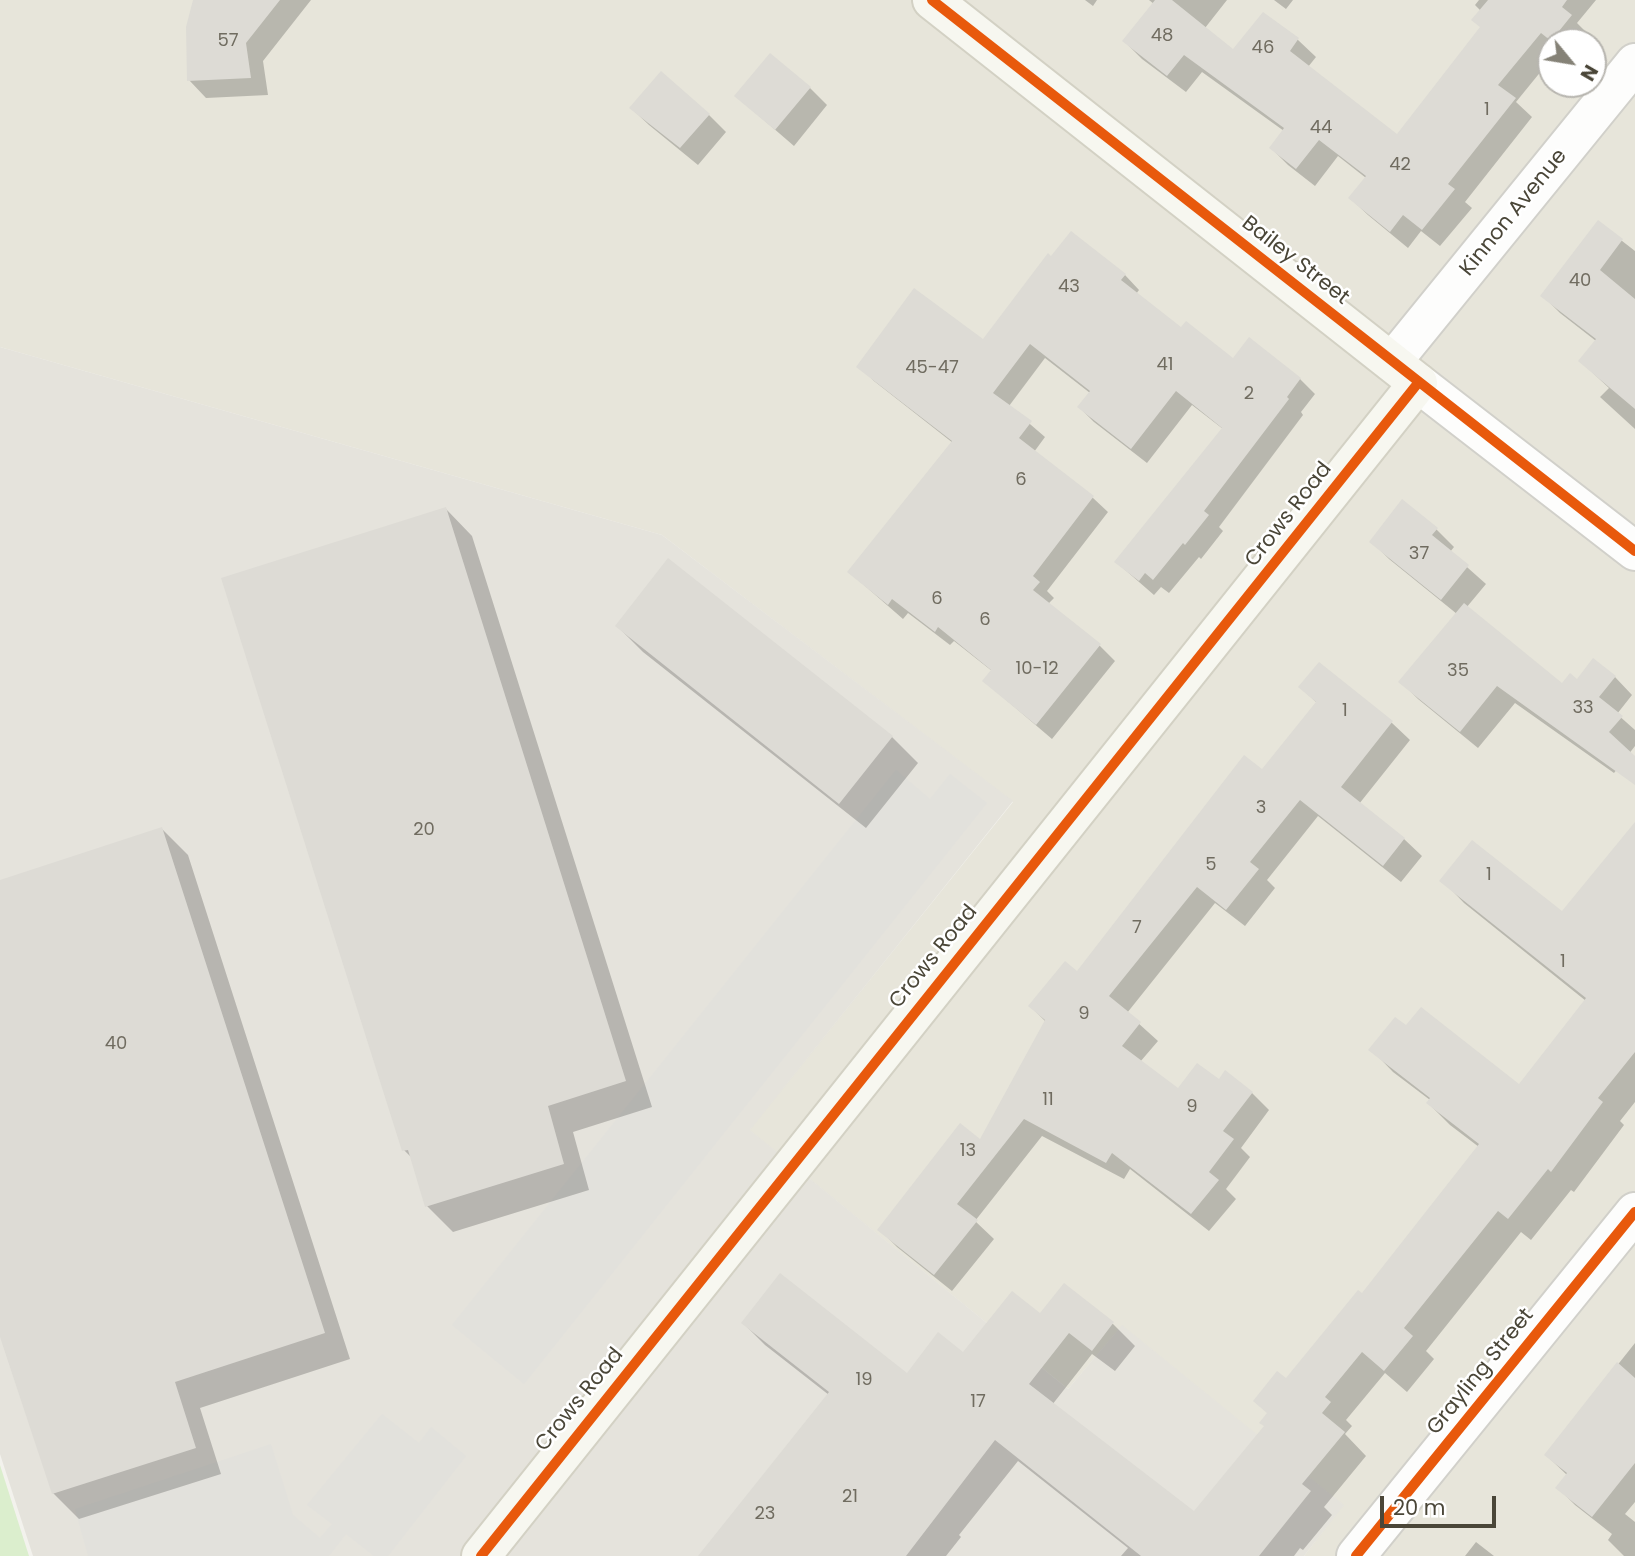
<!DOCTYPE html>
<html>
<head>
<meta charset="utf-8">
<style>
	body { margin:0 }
	#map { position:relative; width:1635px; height:1556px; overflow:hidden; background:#f3f2ed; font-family:Poppins,sans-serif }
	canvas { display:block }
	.north { position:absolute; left:1537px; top:28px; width:70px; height:70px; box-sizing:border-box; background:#fff; border:2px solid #b7b5af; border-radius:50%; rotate:120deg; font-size:19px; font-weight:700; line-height:28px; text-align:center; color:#4a4638 }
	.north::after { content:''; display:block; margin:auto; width:24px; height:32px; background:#858277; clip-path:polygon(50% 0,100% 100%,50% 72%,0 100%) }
	.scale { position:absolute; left:1380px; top:1496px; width:116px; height:32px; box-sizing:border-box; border:4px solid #4a4638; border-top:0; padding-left:9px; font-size:21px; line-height:24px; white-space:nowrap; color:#4a4638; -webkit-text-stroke:5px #fff; paint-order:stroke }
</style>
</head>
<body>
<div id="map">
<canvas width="1635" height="1556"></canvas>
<div class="north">N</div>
<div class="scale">20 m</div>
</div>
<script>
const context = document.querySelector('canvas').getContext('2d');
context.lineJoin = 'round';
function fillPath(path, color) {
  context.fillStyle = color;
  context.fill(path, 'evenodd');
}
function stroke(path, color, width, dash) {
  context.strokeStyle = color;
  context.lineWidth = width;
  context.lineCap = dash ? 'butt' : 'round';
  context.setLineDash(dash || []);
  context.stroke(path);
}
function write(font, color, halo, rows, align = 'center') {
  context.font = font + ' Poppins,sans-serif';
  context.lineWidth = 5;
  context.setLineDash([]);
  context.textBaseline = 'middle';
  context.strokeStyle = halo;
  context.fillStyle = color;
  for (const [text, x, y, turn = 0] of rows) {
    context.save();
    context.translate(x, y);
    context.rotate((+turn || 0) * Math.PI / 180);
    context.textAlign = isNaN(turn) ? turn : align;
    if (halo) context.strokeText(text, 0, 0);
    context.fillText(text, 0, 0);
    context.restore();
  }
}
fillPath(new Path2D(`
	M0,0H1635V1556H1304L1343,1505L1122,1326L1068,1389L749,1130L1013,802L662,535L0,347ZM1551,42H1593V84H1551Z`), '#e7e5da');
fillPath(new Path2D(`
	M0,347L662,535L1013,801L750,1130L1068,1389L1122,1325L1344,1505L1304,1556H33L0,1454Z`), '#e5e3dc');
fillPath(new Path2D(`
	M0,1465L29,1556H0Z`), '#dbeecd');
fillPath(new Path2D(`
	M896,770L930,799L950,774L987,803L524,1384L452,1325Z
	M382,1414L419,1443L431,1427L466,1456L388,1556H374L346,1534L329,1556H88L75,1509L271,1444L293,1515L320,1538L332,1524L307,1505Z`), '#e2e1dc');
fillPath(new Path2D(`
	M195,0H311L263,61L268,95L206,98L189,80Z
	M1085,0H1097L1093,6Z
	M1149,0H1227L1205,28L1233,51L1264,15L1298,40L1316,57L1308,67L1398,137L1482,28L1481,11L1475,5L1479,0H1596L1577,23L1588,34L1582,42H1551V59L1516,102L1532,117L1465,202L1472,208L1440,246L1421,231L1408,248L1368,215L1350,198L1366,178L1338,156L1315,186L1288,165L1271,148L1284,131L1202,72L1186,92L1142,59L1124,41L1154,4Z
	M1274,0H1293L1286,9Z
	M810,88L827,105L794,146L736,96Z
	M631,108L709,115L726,132L698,165L649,125Z
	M1599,223L1635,251V429L1600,397L1609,388L1580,361L1596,341L1560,313L1543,296Z
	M1125,275L1139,290L1136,294L1181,329L1233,360L1300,379L1315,394L1301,412L1303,415L1219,527L1223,531L1201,559L1199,557L1169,593L1161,587L1154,595L1116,562L1223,429L1192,405L1147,463L1094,422L1079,407L1090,393L1045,358L1009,406L1045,437L1034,452L1093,498L1108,512L1047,591L1054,598L1048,604L1100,646L1115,661L1052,739L984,681L992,671L954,641L950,645L908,613L903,619L849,572L953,443L874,381L859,366L983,341Z
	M446,509L472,536L652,1107L573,1132L589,1190L453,1232L427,1206L413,1159L404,1150Z
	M1436,529L1454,547L1450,552L1486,584L1466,608L1562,685L1577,681L1615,677L1632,695L1617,714L1635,730V746L1614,773L1515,703L1478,748L1418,699L1401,682L1457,614L1389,559L1372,542Z
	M617,626L892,737L918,763L866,828L643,652Z
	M1319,664L1392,723L1410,740L1359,804L1404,839L1422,856L1401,882L1318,816L1267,880L1275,888L1245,926L1215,903L1127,1013L1158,1041L1140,1062L1178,1091L1219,1082L1252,1093L1269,1110L1241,1148L1250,1157L1226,1189L1236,1199L1209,1231L1130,1169L1124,1179L1042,1136L975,1221L994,1239L952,1291L897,1247L879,1229L981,1142L1046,1022L1030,1006L1078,973L1263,772L1317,703L1300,687Z
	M162,829L188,855L350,1359L200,1408L221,1474L79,1519L53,1493L0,1331V881Z
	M1442,880L1635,975V1102L1620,1121L1624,1125L1574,1192L1571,1190L1531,1240L1521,1232L1426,1351L1434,1359L1407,1392L1385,1373L1346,1420L1352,1426L1345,1434L1366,1456L1324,1507L1332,1515L1303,1550L1300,1548L1294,1556H1121L1128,1548L1018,1461L959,1535L961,1537L946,1556H717L829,1395L765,1345L743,1323L907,1376L964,1354L1040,1316L1113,1324L1135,1346L1115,1371L1092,1354L1052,1405L1194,1514L1265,1427L1268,1414L1286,1381L1362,1296L1479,1147L1450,1125L1428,1103L1430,1100L1393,1072L1371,1049L1406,1028L1519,1087L1586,1001L1464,903Z
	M1635,1343V1502L1625,1514L1635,1522V1556H1624L1608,1540L1612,1534L1575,1505L1558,1488L1567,1475L1546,1455Z
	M1476,1542L1494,1556H1465Z`), '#0003');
fillPath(new Path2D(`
	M193,0H280L246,43L251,78L187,81L186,27Z
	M1155,0H1172L1233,49L1263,12L1299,38L1290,51L1397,134L1480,27L1471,20L1488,0H1567L1562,7L1572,15L1551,41L1541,33L1498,85L1516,98L1448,184L1455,189L1422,230L1403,215L1390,232L1348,198L1366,176L1319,140L1296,169L1269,148L1284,128L1184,55L1167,76L1122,41Z
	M770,53L811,87L775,130L734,96Z
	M661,71L710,114L680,148L629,108Z
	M1598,220L1623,239L1600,270L1635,299V409L1578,361L1596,339L1540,296Z
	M1071,231L1126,274L1121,280L1181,327L1186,321L1233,358L1249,337L1301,378L1287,397L1289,399L1204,511L1209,515L1185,545L1183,543L1153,580L1145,573L1139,581L1114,562L1222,428L1176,391L1131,449L1077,407L1090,391L1030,344L993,393L1032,421L1019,438L1094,496L1033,576L1040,582L1033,590L1101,644L1036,725L982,681L991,670L938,627L935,632L892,599L888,605L847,572L952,441L856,367L914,288L983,339L1048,253L1051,256Z
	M1402,499L1438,528L1432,535L1469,565L1441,600L1369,542Z
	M446,507L626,1081L548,1106L564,1164L425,1207L408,1150L402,1151L221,578Z
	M668,558L893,736L839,804L615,626Z
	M1464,603L1562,683L1570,673L1577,679L1593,658L1616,676L1599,697L1623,716L1609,732L1635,756V785L1497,686L1460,732L1398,682Z
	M1319,662L1393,721L1341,787L1405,838L1383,866L1300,800L1250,862L1259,869L1226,910L1197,887L1109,996L1141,1022L1122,1046L1178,1088L1197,1063L1219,1079L1225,1070L1253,1092L1223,1131L1234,1139L1209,1172L1219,1180L1191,1214L1112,1153L1106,1163L1024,1119L957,1204L978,1220L934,1275L877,1230L960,1123L980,1139L1045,1020L1028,1006L1065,961L1077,971L1244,755L1262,769L1316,702L1298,687Z
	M1635,822V1052L1598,1098L1603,1102L1551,1172L1548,1169L1508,1219L1498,1211L1404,1328L1413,1336L1384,1371L1362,1352L1325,1397L1331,1402L1322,1413L1345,1432L1302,1484L1311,1491L1259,1556H1141L995,1440L906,1556H698L829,1392L741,1323L780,1273L907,1373L938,1332L963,1352L1012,1291L1040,1313L1064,1283L1114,1322L1092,1351L1069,1333L1029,1384L1194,1511L1264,1426L1259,1423L1267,1413L1253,1401L1277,1371L1286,1378L1358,1290L1362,1293L1479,1144L1426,1103L1430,1098L1368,1050L1395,1017L1406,1025L1421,1007L1519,1084L1586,998L1439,881L1472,840L1562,911Z
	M162,827L325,1333L175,1382L196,1448L52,1494L0,1337V880Z
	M1617,1362L1635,1378V1463L1592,1517L1555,1488L1567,1473L1544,1455Z`), '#dddbd5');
const street = new Path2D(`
	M1392,362L1635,63
	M1418,383L1635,551
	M1356,1556L1635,1212`);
const secondary = new Path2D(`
	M481,1556L1418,383L932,0`);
stroke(street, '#d1d0ca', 42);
stroke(secondary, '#d3d1c4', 42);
stroke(street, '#fdfdfc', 38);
stroke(secondary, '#f7f7f0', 38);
stroke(new Path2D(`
	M932,0L1635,551
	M481,1556L1418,383
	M1356,1556L1635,1212`), '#e8590c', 10);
write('18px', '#706c60', null, [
	["48",1162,36],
	["57",228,41],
	["46",1263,48],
	["1",1487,110],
	["44",1321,128],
	["42",1400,165],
	["40",1580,281],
	["43",1069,287],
	["41",1165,365],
	["45-47",932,368],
	["2",1249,394],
	["6",1021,480],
	["37",1419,554],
	["6",937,599],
	["6",985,620],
	["10-12",1037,669],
	["35",1458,671],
	["33",1583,708],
	["1",1345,711],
	["3",1261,808],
	["20",424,830],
	["5",1211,865],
	["1",1489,875],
	["7",1137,928],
	["1",1563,962],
	["9",1084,1014],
	["40",116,1044],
	["11",1048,1100],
	["9",1192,1107],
	["13",968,1151],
	["19",864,1380],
	["17",978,1402],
	["21",850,1497],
	["23",765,1514]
]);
write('21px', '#4a4638', '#fff', [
	["Kinnon Avenue",1514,213,-51],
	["Bailey Street",1295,261,38],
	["Crows Road",1289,515,-52],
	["Crows Road",934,957,-51],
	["Grayling Street",1481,1372,-51],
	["Crows Road",580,1400,-51]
]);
</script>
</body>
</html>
